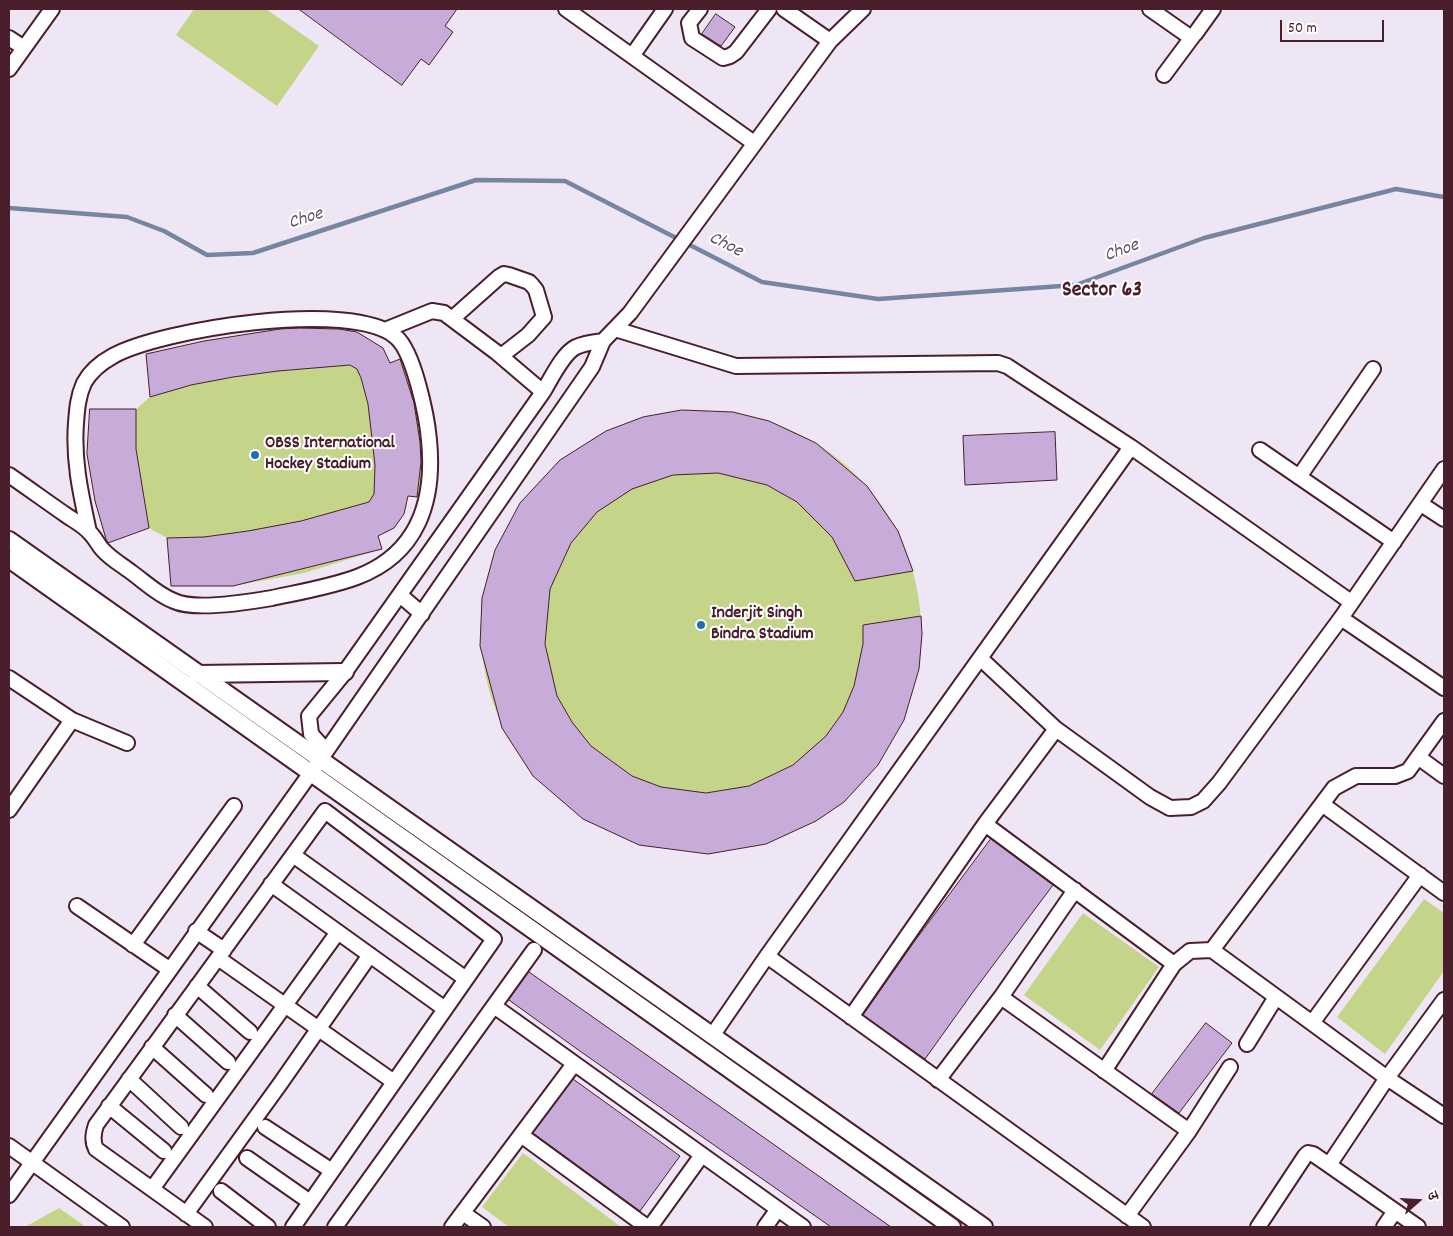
<!DOCTYPE html>
<html>
<head>
<meta charset="utf-8">
<style>
	body { margin:0 }
	#map { position:relative; width:1453px; height:1236px; overflow:hidden; background:#eee6f4; font-family:Dekko,"Playpen Sans Deva",sans-serif }
	canvas { display:block }
	.frame { position:absolute; inset:0; border:10px solid #4a1f2b; pointer-events:none }
	.north { position:absolute; left:1393px; top:1176px; width:50px; height:50px; -webkit-text-stroke:4px #fff; paint-order:stroke; rotate:71deg; font-size:14px; font-weight:700; line-height:20px; text-align:center; color:#4a1f2b }
	.north::after { content:''; display:block; margin:auto; width:18px; height:22px; background:#4a1f2b; clip-path:polygon(50% 0,100% 100%,50% 72%,0 100%) }
	.scale { position:absolute; left:1280px; top:20px; width:104px; height:22px; box-sizing:border-box; border:2px solid #4a1f2b; border-top:0; padding-left:6px; font-size:15px; line-height:18px; white-space:nowrap; color:#4a1f2b; -webkit-text-stroke:4px #fff; paint-order:stroke }
</style>
</head>
<body>
<div id="map">
<canvas width="1453" height="1236"></canvas>
<div class="frame"></div>
<div class="north">उ</div>
<div class="scale">50 m</div>
</div>
<script>
const context = document.querySelector('canvas').getContext('2d');
context.lineJoin = 'round';
function fillPath(path, color) {
  context.fillStyle = color;
  context.fill(path, 'evenodd');
}
function stroke(path, color, width, dash) {
  context.strokeStyle = color;
  context.lineWidth = width;
  context.lineCap = dash ? 'butt' : 'round';
  context.setLineDash(dash || []);
  context.stroke(path);
}
function write(font, color, halo, rows, align = 'center') {
  context.font = font + ' Dekko,sans-serif';
  context.lineWidth = 4;
  context.setLineDash([]);
  context.textBaseline = 'middle';
  context.strokeStyle = halo;
  context.fillStyle = color;
  for (const [text, x, y, turn = 0] of rows) {
    context.save();
    context.translate(x, y);
    context.rotate((+turn || 0) * Math.PI / 180);
    context.textAlign = isNaN(turn) ? turn : align;
    if (halo) context.strokeText(text, 0, 0);
    context.fillText(text, 0, 0);
    context.restore();
  }
}
fillPath(new Path2D(`
	M194,9H266L319,46L277,106L176,35Z
	M347,326L383,348L390,363L401,359L414,405L423,456L421,497L408,496C403,520 400,526 378,536L382,549L304,573L233,586H171L167,538L149,528L107,543L95,501L90,409H136L150,397L146,354L204,341L287,328Z
	M481 631a220 220 0 1 1 440 0a220 220 0 1 1-440 0Z
	M1424,899L1444,913V971L1385,1054L1337,1017Z
	M1083,913L1159,967L1100,1050L1024,995Z
	M523,1153L621,1227H509L482,1207Z
	M59,1208L86,1227H25Z`), '#c4d58a');
stroke(new Path2D(`
	M9,208L127,217L164,231L207,255L253,253L476,180L565,181L762,282L878,299L1076,285L1204,238L1396,189L1444,197`), '#7686a2', 4.5);
const building = new Path2D(`
	M299,9H457L445,26L453,32L429,65L421,59L402,85Z
	M716,14L735,27L721,46L702,34Z
	M300,328L339,329L357,332L383,348L390,363L400,359L414,403L420,442L421,462L417,497L408,496L404,514L394,528L378,536L382,549L233,586H171L167,538L204,537L248,531L301,521L369,502L374,494L375,465L368,404L361,378L357,369L350,365L278,371L233,377L191,385L150,397L146,354L204,341L280,329Z
	M90,409H136V449L149,528L108,543L106,539L95,501L87,454Z
	M682,410L733,412L769,421L816,443L867,486L898,531L913,571L855,581L832,537L797,502L767,485L718,473L673,475L632,489L597,512L571,543L550,589L545,644L557,696L572,722L591,746L632,776L661,787L706,793L749,786L793,765L826,736L843,712L854,686L863,644V625L921,616L922,634L919,669L904,720L878,765L844,802L816,821L766,844L708,854L639,845L583,819L533,776L502,728L480,646L482,598L495,550L520,503L560,460L606,431L643,417Z
	M1055,432L1057,480L965,485L963,436Z
	M991,839L1053,885L973,992L925,1059L863,1015L914,942Z
	M529,972L580,1008L891,1227H831L577,1049L509,1000Z
	M1206,1023L1232,1043L1179,1113L1152,1094Z
	M573,1079L680,1156L640,1211L533,1133Z`);
fillPath(building, '#c7acda');
stroke(building, '#4a1f2b', 1);
const minor = new Path2D(`
	M566,9L754,143
	M700,9L689,23L692,38L723,58L730,56L736,52L769,9
	M784,9L830,41
	M1150,9L1190,37L1195,34L1213,9
	M9,38L24,48
	M632,56L665,9
	M9,69L52,9
	M1164,75L1193,36
	M453,318L499,277L504,274L509,275L529,282L532,285L536,290L544,317L528,335L501,356
	M615,329L736,366L998,363L1007,366L1131,447L1351,602
	M385,330L432,311L444,313L496,352L543,392
	M1260,450L1394,542
	M9,475C28,488 47,502 66,515C73,520 83,525 89,532C95,537 98,545 103,550C111,559 122,565 131,572C145,582 158,595 174,601C195,611 249,602 272,598C300,592 330,587 357,577C418,554 435,501 429,440C427,417 414,352 396,337C352,299 162,329 113,356C102,362 90,372 84,383C78,396 77,409 76,423C73,461 81,495 89,532
	M1299,477L1373,369
	M1421,504L1444,519
	M400,595L422,614
	M1341,618L1444,688
	M980,658L1056,729L1150,797L1170,808L1191,807L1203,801L1219,783L1341,618L1444,469
	M9,678L72,720L127,743
	M1444,721L1408,771L1395,776H1356L1334,788L1322,804L1444,893
	M326,751L311,734L309,716L345,672L543,392C551,379 563,353 576,347C584,343 594,342 603,341
	M1418,757L1444,776
	M9,810L72,720
	M985,824L1174,964
	M293,855L466,979
	M1420,875L1312,1023L1387,1078L1444,1116
	M271,884L445,1009
	M77,906L169,969
	M196,931L224,950
	M133,945L234,806
	M767,956L1143,1227
	M218,958L394,1082
	M197,986L250,1032
	M1001,997L1189,1131
	M494,1006L803,1227
	M175,1015L228,1062
	M851,1017L985,824L1056,729
	M1312,1023L1212,950L1322,804
	M712,1036L767,956L1131,447
	M1247,1044L1276,997
	M152,1047L206,1095
	M1104,1071L1174,964L1190,951L1212,950
	M129,1079L181,1127
	M938,1080L1001,997L1075,890
	M109,1106L164,1151
	M265,1127L332,1171
	M521,1135L647,1227
	M9,1146L122,1227
	M247,1158L310,1202
	M152,1189L338,932
	M221,1191L268,1227
	M9,1195L320,760L592,367L603,341L630,313L830,41L863,9
	M1395,1211L1418,1227
	M463,1213L483,1227
	M186,1214L280,1084L370,955
	M1127,1216L1189,1131L1230,1067
	M205,1227L96,1149C92,1141 93,1134 96,1125L325,811L494,939L293,1227
	M335,1227L534,950
	M452,1227L574,1064
	M650,1227L702,1155
	M765,1227L778,1209
	M1258,1227L1305,1156L1308,1153L1313,1154L1329,1165
	M1384,1227L1395,1211L1329,1165L1387,1078L1444,1000`);
const major = new Path2D(`
	M9,540L984,1227
	M9,559L952,1227
	M197,674L345,672`);
stroke(minor, '#4a1f2b', 18);
stroke(major, '#4a1f2b', 20);
stroke(minor, '#fff', 14);
stroke(major, '#fff', 16);
for (const [x, y, r, color] of [
	[255,455,5,"#1f6fb2"],
	[701,625,5,"#1f6fb2"]
]) {
  const dot = new Path2D();
  dot.arc(x, y, r, 0, 2 * Math.PI);
  context.fillStyle = color;
  context.fill(dot);
  stroke(dot, '#fff', 2);
}
write('bold 18px', '#4a1f2b', '#fff', [
	["OBSS International",265,445],
	["Hockey Stadium",265,466],
	["Inderjit Singh",711,615],
	["Bindra Stadium",711,636]
], 'left');
write('italic 19px', '#605367', '#fff', [
	["Choe",306,220,-18],
	["Choe",725,246,27],
	["Choe",1122,252,-20]
]);
write('bold 22px', '#4a1f2b', '#fff', [
	["Sector 63",1102,292]
]);
</script>
</body>
</html>
